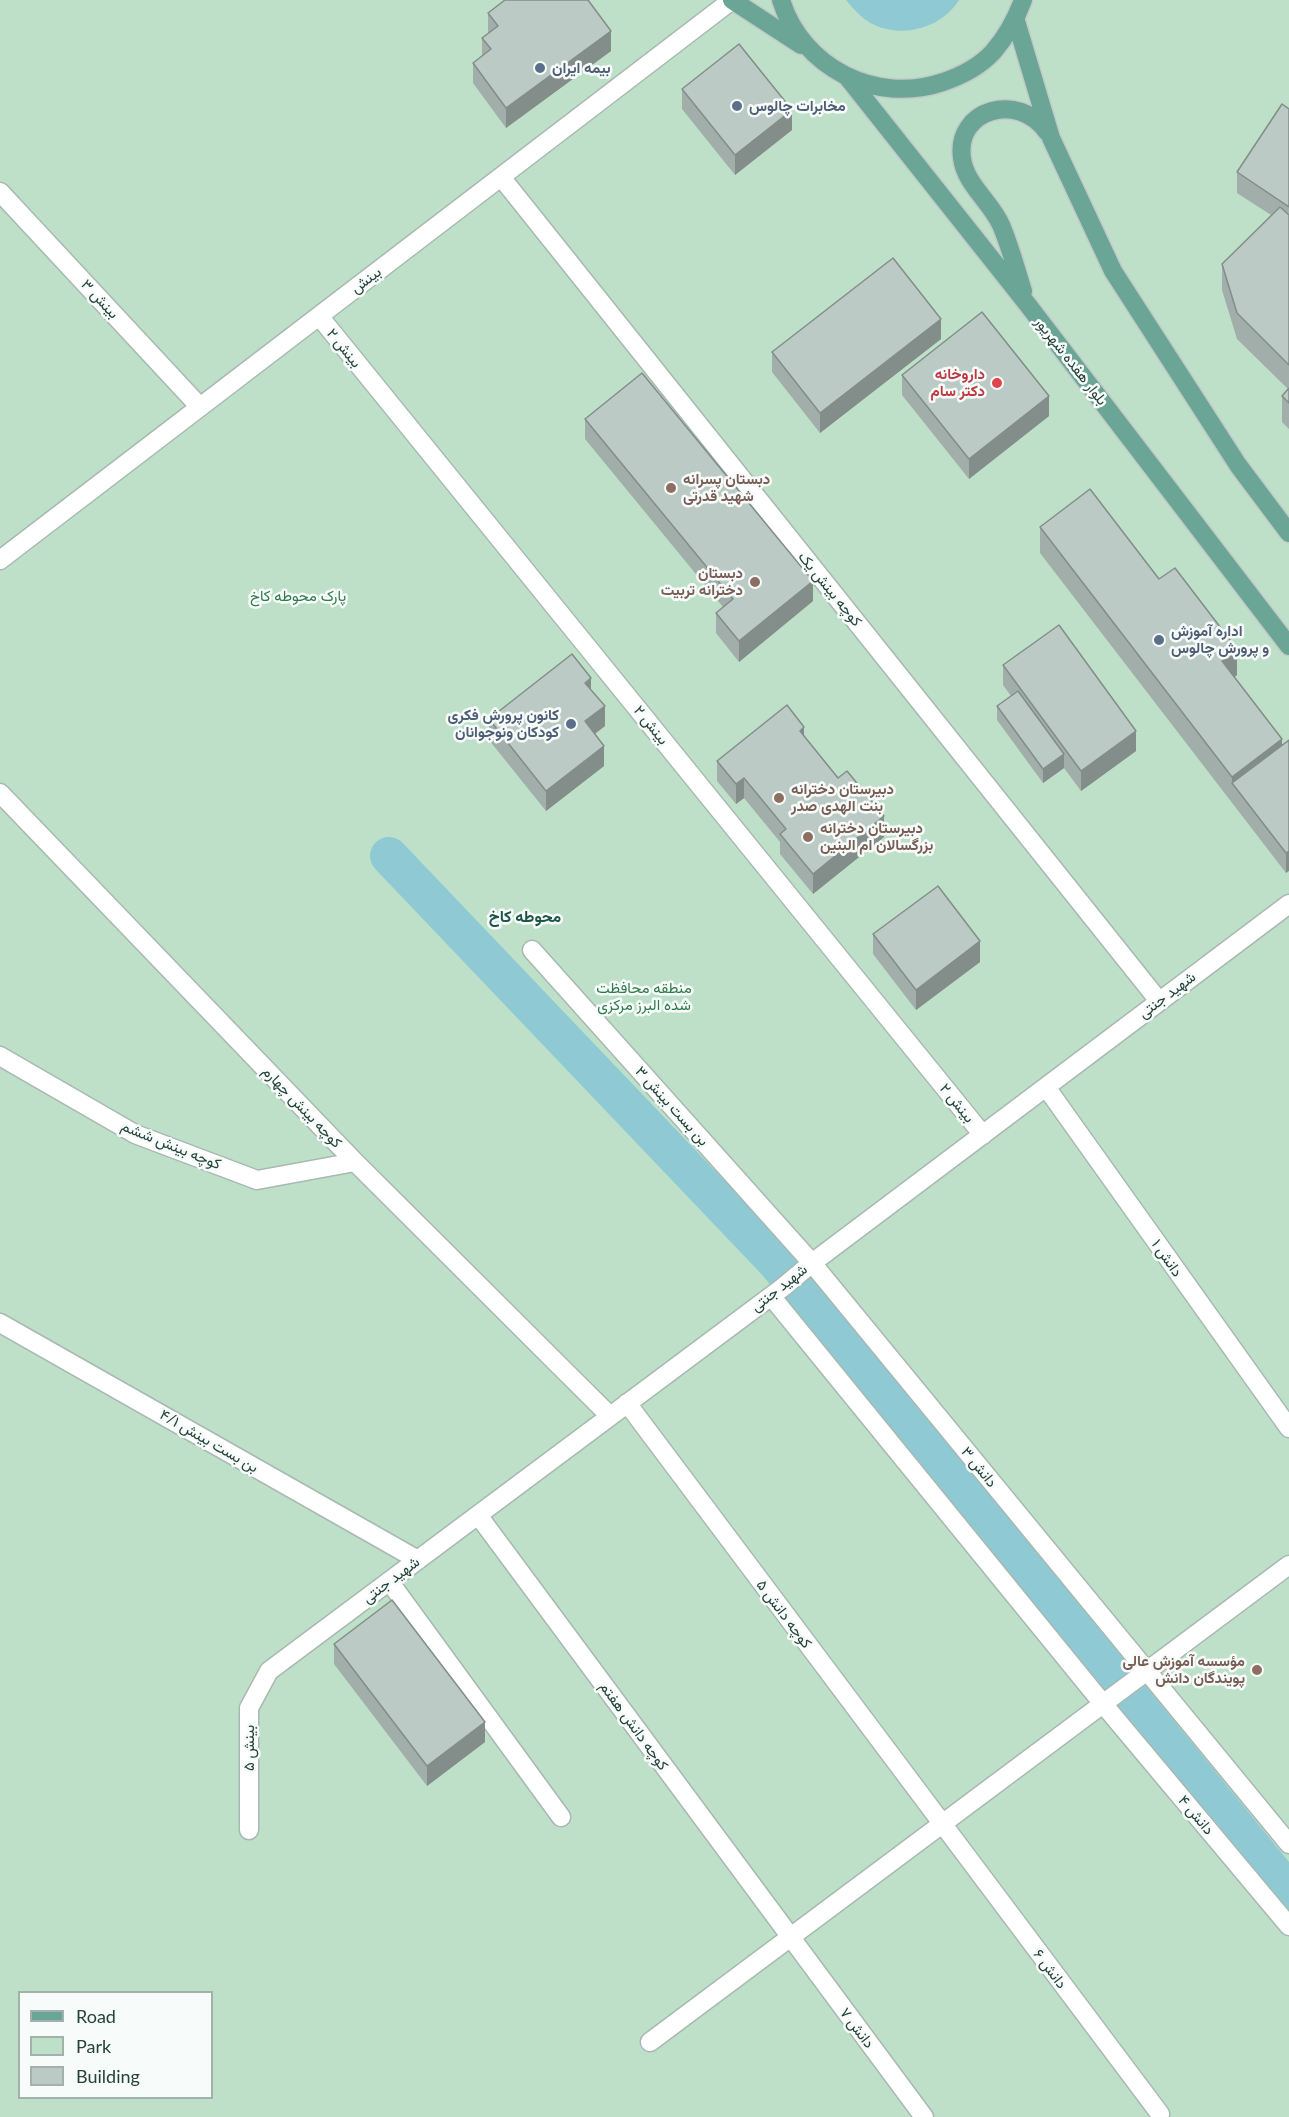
<!DOCTYPE html>
<html>
<head>
<meta charset="utf-8">
<style>
	body { margin:0 }
	#map { position:relative; width:1289px; height:2117px; overflow:hidden; background:#e6efeb; font-family:Lato,sans-serif }
	canvas { display:block }
	.legend { position:absolute; left:18px; top:1991px; width:195px; height:108px; box-sizing:border-box; background:#f7fbf9; border:2px solid #a3b1ad; margin:0; padding:8px 10px; list-style:none; font-size:18px; color:#24423a }
	.legend li { display:flex; align-items:center; gap:12px; height:30px }
	.legend b { width:30px; border:2px solid #a3b1ad }
</style>
</head>
<body>
<div id="map">
<canvas width="1289" height="2117"></canvas>
<ul class="legend">
<li><b style="height:8px;background:#6aa596"></b>Road</li>
<li><b style="height:16px;background:#bfe0c8"></b>Park</li>
<li><b style="height:16px;background:#bbcac4"></b>Building</li>
</ul>
</div>
<script>
const context = document.querySelector('canvas').getContext('2d');
context.lineJoin = 'round';
function fillPath(path, color) {
  context.fillStyle = color;
  context.fill(path, 'evenodd');
}
function stroke(path, color, width, dash) {
  context.strokeStyle = color;
  context.lineWidth = width;
  context.lineCap = dash ? 'butt' : 'round';
  context.setLineDash(dash || []);
  context.stroke(path);
}
function write(font, color, halo, rows, align = 'center') {
  context.font = font + ' Lato,Vazirmatn,sans-serif';
  context.lineWidth = 5;
  context.setLineDash([]);
  context.textBaseline = 'middle';
  context.strokeStyle = halo;
  context.fillStyle = color;
  for (const [text, x, y, turn = 0] of rows) {
    context.save();
    context.translate(x, y);
    context.rotate((+turn || 0) * Math.PI / 180);
    context.textAlign = isNaN(turn) ? turn : align;
    if (halo) context.strokeText(text, 0, 0);
    context.fillText(text, 0, 0);
    context.restore();
  }
}
fillPath(new Path2D(`
	M0,0H1289V2117H0ZM20,1992H212V2098H20Z`), '#bfe0c8');
fillPath(new Path2D(`
	M846,0H959C943,26 908,37 879,27C865,22 855,11 846,0Z`), '#8ec9d4');
stroke(new Path2D(`
	M389,856L777,1263L1289,1892`), '#8ec9d4', 38);
const minor = new Path2D(`
	M501,177L1159,1001
	M0,192L200,407
	M319,316L983,1135
	M0,560L732,0
	M0,793L355,1162L610,1416
	M532,950L812,1263L1289,1844
	M0,1056L135,1134L257,1180L355,1162
	M1046,1087L1289,1428
	M771,1296L1104,1705L1289,1926
	M0,1323L418,1560
	M627,1403L1160,2114
	M478,1515L924,2117
	M389,1581L561,1817
	M249,1830V1708L269,1671L782,1288L812,1263L1289,904
	M650,2042L1289,1565`);
const major = new Path2D(`
	M732,0L801,45
	M781,0C802,68 876,105 943,82C961,76 980,66 993,52C1007,36 1016,19 1023,0
	M1016,21L1051,138L1113,271L1238,465L1289,533
	M848,78L1028,305L1289,646
	M1023,291C1016,269 1010,246 1001,225C991,202 965,184 962,158C955,109 1019,91 1047,132`);
stroke(minor, '#a8b8b2', 21);
stroke(major, '#c2cac8', 21);
stroke(minor, '#fff', 18);
stroke(major, '#6aa596', 18);
fillPath(new Path2D(`
	M488,13L611,51L506,128L473,83V63L482,56V38L488,33Z
	M682,89L792,130L735,175L682,109Z
	M1289,109V429L1282,422V396L1288,389L1237,339L1222,290V264L1271,215L1237,193V172Z
	M941,339L820,433L772,372V352Z
	M902,375L1049,416L969,479L902,395Z
	M585,419L813,601L739,662L716,633V613L723,607L585,439Z
	M1040,527L1159,579L1237,675L1234,677L1282,745L1289,740L1286,873L1040,553Z
	M1003,665L1136,751L1081,791L1064,768L1043,783L997,720V706L1011,696L1003,685Z
	M591,690L605,726L595,734L604,766L546,811L489,740V719Z
	M804,736L884,837L813,894L780,854V842L744,798L736,804L717,781V761Z
	M873,934L980,962L916,1010L873,954Z
	M334,1644L485,1742L427,1786L334,1664Z`), '#a1aea9');
fillPath(new Path2D(`
	M611,31V51L506,128V108Z
	M792,110V130L735,175V155Z
	M941,319V339L820,433V413Z
	M1049,396V416L969,479V459Z
	M813,581V601L739,662V641Z
	M1237,649V675L1222,687V661Z
	M591,678V699L585,683Z
	M605,706V726L585,741V721Z
	M804,727V747L800,731Z
	M1136,731V751L1081,791V771Z
	M1282,739V765L1232,783V777Z
	M604,746V766L546,811V791Z
	M1064,754V768L1043,783V769Z
	M744,778V798L736,804V784Z
	M884,816V837L813,894V874Z
	M1289,851V871L1286,873V853Z
	M980,941V962L916,1010V990Z
	M485,1722V1742L427,1786V1766Z`), '#838d89');
const building = new Path2D(`
	M505,0H588L611,31L506,108L473,63L491,49L482,38L498,26L488,13Z
	M739,44L792,110L735,155L682,89Z
	M1282,104L1289,109V207L1237,172Z
	M1280,207L1289,215V365L1237,313L1222,264Z
	M893,258L941,319L820,413L772,352Z
	M982,312L1049,396L969,459L902,375Z
	M642,373L813,581L739,641L716,613L733,599L585,419Z
	M1289,388V403L1282,396Z
	M1090,489L1159,579L1175,568L1237,649L1222,661L1282,739L1232,777L1040,527Z
	M1059,625L1136,731L1081,771L1003,665Z
	M572,654L591,678L585,683L605,706L585,721L604,746L546,791L489,719Z
	M1018,691L1064,754L1043,769L997,706Z
	M787,705L804,727L800,731L838,778L847,771L884,816L813,874L780,834L786,829L744,778L736,784L717,761Z
	M1289,740V851L1286,853L1232,783Z
	M938,886L980,941L916,990L873,934Z
	M392,1600L485,1722L427,1766L334,1644Z`);
fillPath(building, '#bbcac4');
stroke(building, '#838d89', 1.5);
for (const [x, y, r, color] of [
	[540,68,6,"#5c6f8a"],
	[737,106,6,"#5c6f8a"],
	[997,383,6,"#e0444e"],
	[671,488,6,"#8d6e63"],
	[755,582,6,"#8d6e63"],
	[1159,640,6,"#5c6f8a"],
	[571,724,6,"#5c6f8a"],
	[779,798,6,"#8d6e63"],
	[808,837,6,"#8d6e63"],
	[1257,1670,6,"#8d6e63"]
]) {
  const dot = new Path2D();
  dot.arc(x, y, r, 0, 2 * Math.PI);
  context.fillStyle = color;
  context.fill(dot);
  stroke(dot, '#f7fbf9', 2);
}
write('bold 15px', '#4e5e75', '#f7fbf9', [
	["بیمه ایران",552,68],
	["مخابرات چالوس",749,106],
	["اداره آموزش",1171,631],
	["و پرورش چالوس",1171,648],
	["کانون پرورش فکری",559,715,"right"],
	["کودکان ونوجوانان",559,732,"right"]
], 'left');
write('15px', '#24423a', '#f7fbf9', [
	["بینش",366,280,-37],
	["بینش ۳",100,299,47],
	["بینش ۲",344,348,51],
	["بلوار هفده شهریور",1071,361,52],
	["کوچه بینش یک",830,589,51],
	["بینش ۲",651,725,51],
	["شهید جنتی",1167,995,-37],
	["بینش ۲",957,1103,51],
	["بن بست بینش ۳",672,1106,48],
	["کوچه بینش چهارم",302,1107,46],
	["کوچه بینش ششم",171,1145,22],
	["دانش ۱",1167,1258,55],
	["شهید جنتی",779,1288,-38],
	["بن بست بینش ۴/۱",209,1441,30],
	["دانش ۳",979,1467,51],
	["شهید جنتی",391,1580,-37],
	["کوچه دانش ۵",784,1614,53],
	["کوچه دانش هفتم",634,1726,54],
	["بینش ۵",249,1748,-90],
	["دانش ۴",1196,1815,50],
	["دانش ۶",1050,1969,53],
	["دانش ۷",857,2028,53]
]);
write('bold 15px', '#be3a42', '#f7fbf9', [
	["داروخانه",985,374],
	["دکتر سام",985,391]
], 'right');
write('bold 15px', '#785e54', '#f7fbf9', [
	["دبستان پسرانه",683,479],
	["شهید قدرتی",683,496],
	["دبستان",743,573,"right"],
	["دخترانه تربیت",743,590,"right"],
	["دبیرستان دخترانه",791,789],
	["بنت الهدی صدر",791,806],
	["دبیرستان دخترانه",820,828],
	["بزرگسالان ام البنین",820,845],
	["مؤسسه آموزش عالی",1245,1661,"right"],
	["پویندگان دانش",1245,1678,"right"]
], 'left');
write('15px', '#2d7a4b', '#f7fbf9', [
	["پارک محوطه کاخ",298,596],
	["منطقه محافظت",644,988],
	["شده البرز مرکزی",644,1005]
]);
write('bold 16px', '#1f5548', '#f7fbf9', [
	["محوطه کاخ",525,917]
]);
</script>
</body>
</html>
